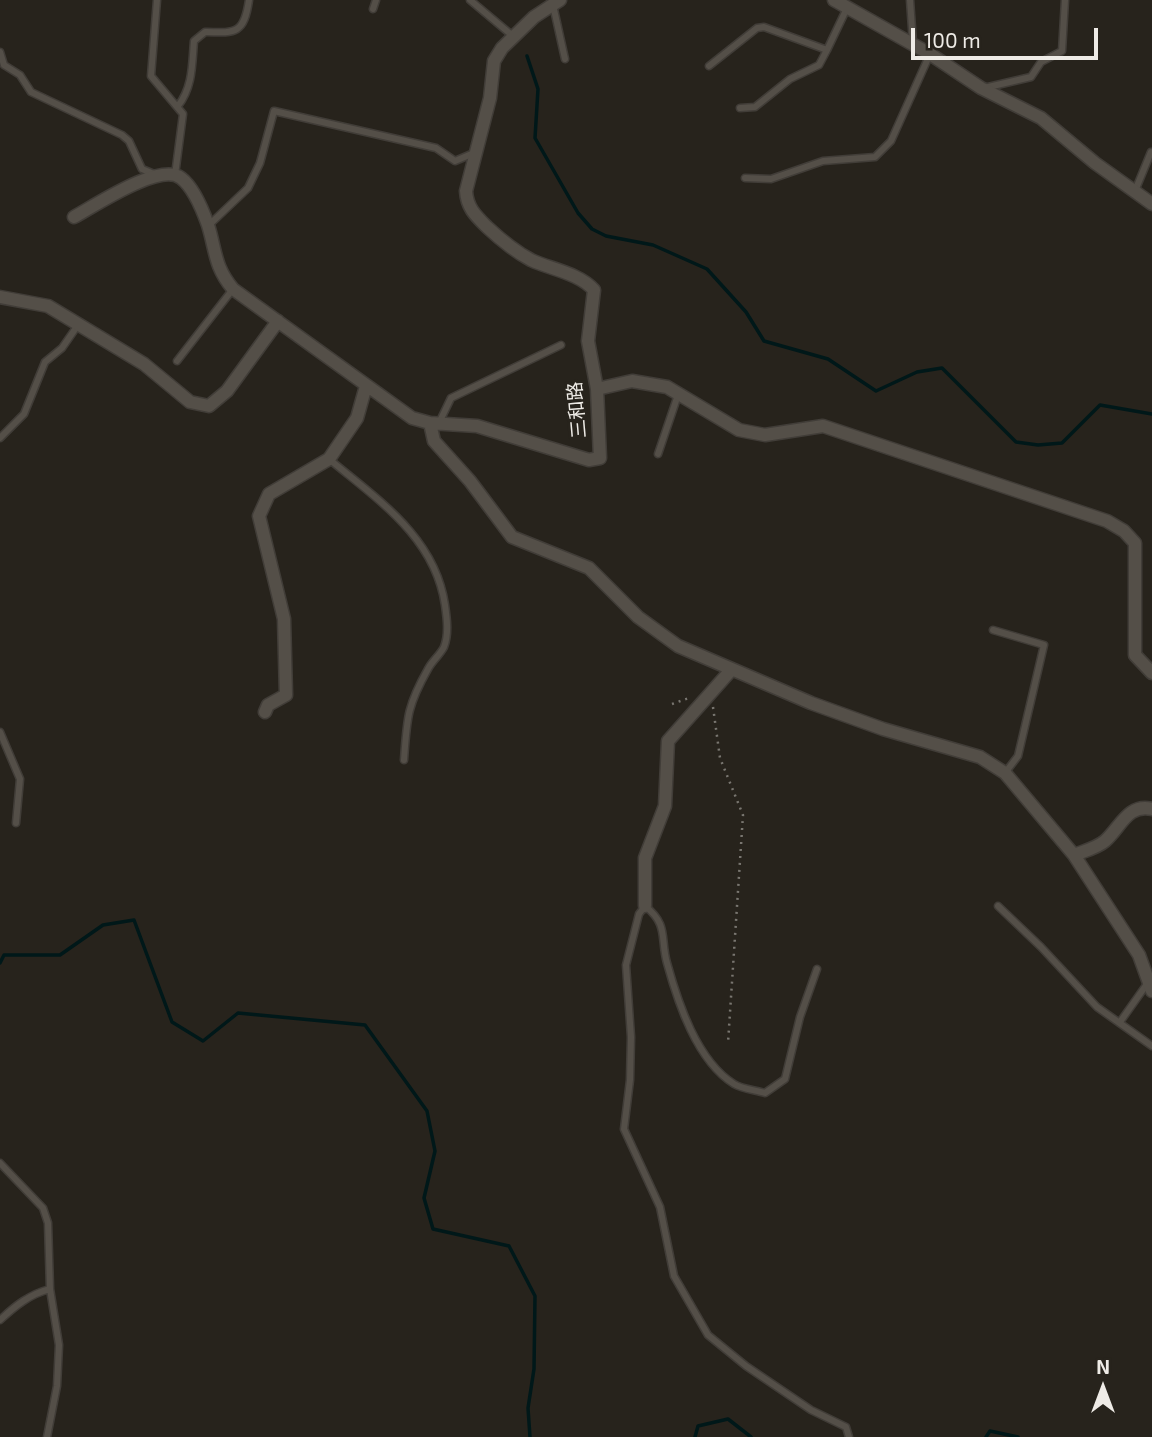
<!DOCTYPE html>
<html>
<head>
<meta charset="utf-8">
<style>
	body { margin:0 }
	#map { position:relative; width:1152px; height:1437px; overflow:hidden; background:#27231c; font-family:"Exo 2",sans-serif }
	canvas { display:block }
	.north { position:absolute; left:1068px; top:1353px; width:70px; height:70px; -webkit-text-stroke:5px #27231c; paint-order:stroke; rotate:0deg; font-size:19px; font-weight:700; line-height:28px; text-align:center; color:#eeebe6 }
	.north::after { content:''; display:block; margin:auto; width:24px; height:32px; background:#eeebe6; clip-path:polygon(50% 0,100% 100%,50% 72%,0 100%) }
	.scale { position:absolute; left:911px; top:28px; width:187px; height:32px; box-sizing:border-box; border:4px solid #eeebe6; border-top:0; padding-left:9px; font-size:21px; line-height:24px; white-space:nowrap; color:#eeebe6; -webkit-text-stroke:5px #27231c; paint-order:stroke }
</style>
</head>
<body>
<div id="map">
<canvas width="1152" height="1437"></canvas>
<div class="north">N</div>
<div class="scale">100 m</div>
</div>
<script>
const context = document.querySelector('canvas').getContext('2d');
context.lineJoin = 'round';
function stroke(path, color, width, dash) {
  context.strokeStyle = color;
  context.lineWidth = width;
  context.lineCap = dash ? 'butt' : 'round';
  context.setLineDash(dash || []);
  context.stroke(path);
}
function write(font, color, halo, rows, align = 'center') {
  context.font = font + ' "Exo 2","Noto Sans TC",sans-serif';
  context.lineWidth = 6;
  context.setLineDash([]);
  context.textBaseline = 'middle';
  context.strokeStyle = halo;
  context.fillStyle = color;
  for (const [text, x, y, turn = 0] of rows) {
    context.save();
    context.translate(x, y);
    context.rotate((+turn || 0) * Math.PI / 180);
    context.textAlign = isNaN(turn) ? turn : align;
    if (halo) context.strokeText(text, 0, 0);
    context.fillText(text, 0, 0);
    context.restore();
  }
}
stroke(new Path2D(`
	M527,56L538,89L535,138L578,213L592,229L606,236L653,245L707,269L746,312L764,341L828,359L876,391L917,372L942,368L1016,442L1038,445L1062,443L1100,405L1152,414
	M0,963L4,955H60L103,925L134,920L172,1022L203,1041L238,1013L365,1025L427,1111L435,1151L424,1198L433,1229L509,1246L535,1296L534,1369L528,1408L530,1437
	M695,1437L698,1426L728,1419L751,1437
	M986,1437L990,1431L1018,1437`), '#001819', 3.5);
const lane = new Path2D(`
	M157,0L151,76L183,114L175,175
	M470,0L514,37
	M910,0L913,43
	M553,5L565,59
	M373,9L376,0
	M0,52L4,65L20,75L31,92L122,135L129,141L142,169L154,174
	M709,66L757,28L764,27L827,50L847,8
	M984,88L1031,77L1041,62L1062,51L1065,0
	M178,106C193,87 192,64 194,41L205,32C236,33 244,34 249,0
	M740,108L755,107L790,79L819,65L827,50
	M745,178L771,179L823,161L875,157L891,141L930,54
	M1135,191L1151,152
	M209,225L248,188L260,163L274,111L436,148L455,161L474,153
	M177,361L233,289
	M439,423L451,398L561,345
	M0,438L24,414L45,362L62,348L78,325
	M658,454L678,395
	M329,459C378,500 435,537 445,605C447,619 449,634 444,647C440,655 432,661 428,669C407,706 407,718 404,760
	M993,630L1044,645L1018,756L1005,773
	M0,732L20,779L16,823
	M998,906L1041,947L1097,1007L1152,1046
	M817,969L800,1017L785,1079L765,1093C755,1090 742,1089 734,1084C697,1061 678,1003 667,963C660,938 669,925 645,906L639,914L626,965L631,1037L630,1080L624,1129L660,1207L674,1276L708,1335L746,1366L811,1410L846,1427L849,1437
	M1120,1022L1147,984
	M0,1163L43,1208L48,1223L50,1289L59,1345L57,1386L47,1437
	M0,1320C15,1306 30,1294 50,1289`);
const street = new Path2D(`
	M834,0L930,54L981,88L1041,118L1095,163L1152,204
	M74,217C96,205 160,162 181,178C193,187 203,211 208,225C216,251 214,266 233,289L412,418L430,423L477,426L589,460L600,458L597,389L588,341L594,290C579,273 550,269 531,260C514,251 501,240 487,227C476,216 467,208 466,191L490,98L494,61L502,48L534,17L560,0
	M0,297L48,306L144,364L190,402L209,406L227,391L278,321
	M597,389L632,381L667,387L739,430L765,435L823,426L1107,521L1124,531L1135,543V655L1152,673
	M430,423L434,441L470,481L512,537L589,568L638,617L678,646L811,703L883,729L980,757L1005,773L1074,855L1139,955L1152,991
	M265,712L268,705L286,695L284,619L259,516L269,494L329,459L357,418L366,386
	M1074,855C1084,851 1097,848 1105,841C1120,828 1128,803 1152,809
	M645,906V858L665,806L668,741L732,669`);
stroke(lane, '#413d38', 9);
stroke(street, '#413d38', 15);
stroke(new Path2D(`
	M672,704L689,698
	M713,707L720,758L743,815L728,1043`), '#797670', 2.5, [2, 5]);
stroke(lane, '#544f48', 6);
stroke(street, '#544f48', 12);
write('19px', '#eeebe6', '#27231c', [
	["三和路",577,410,-95]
]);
</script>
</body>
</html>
